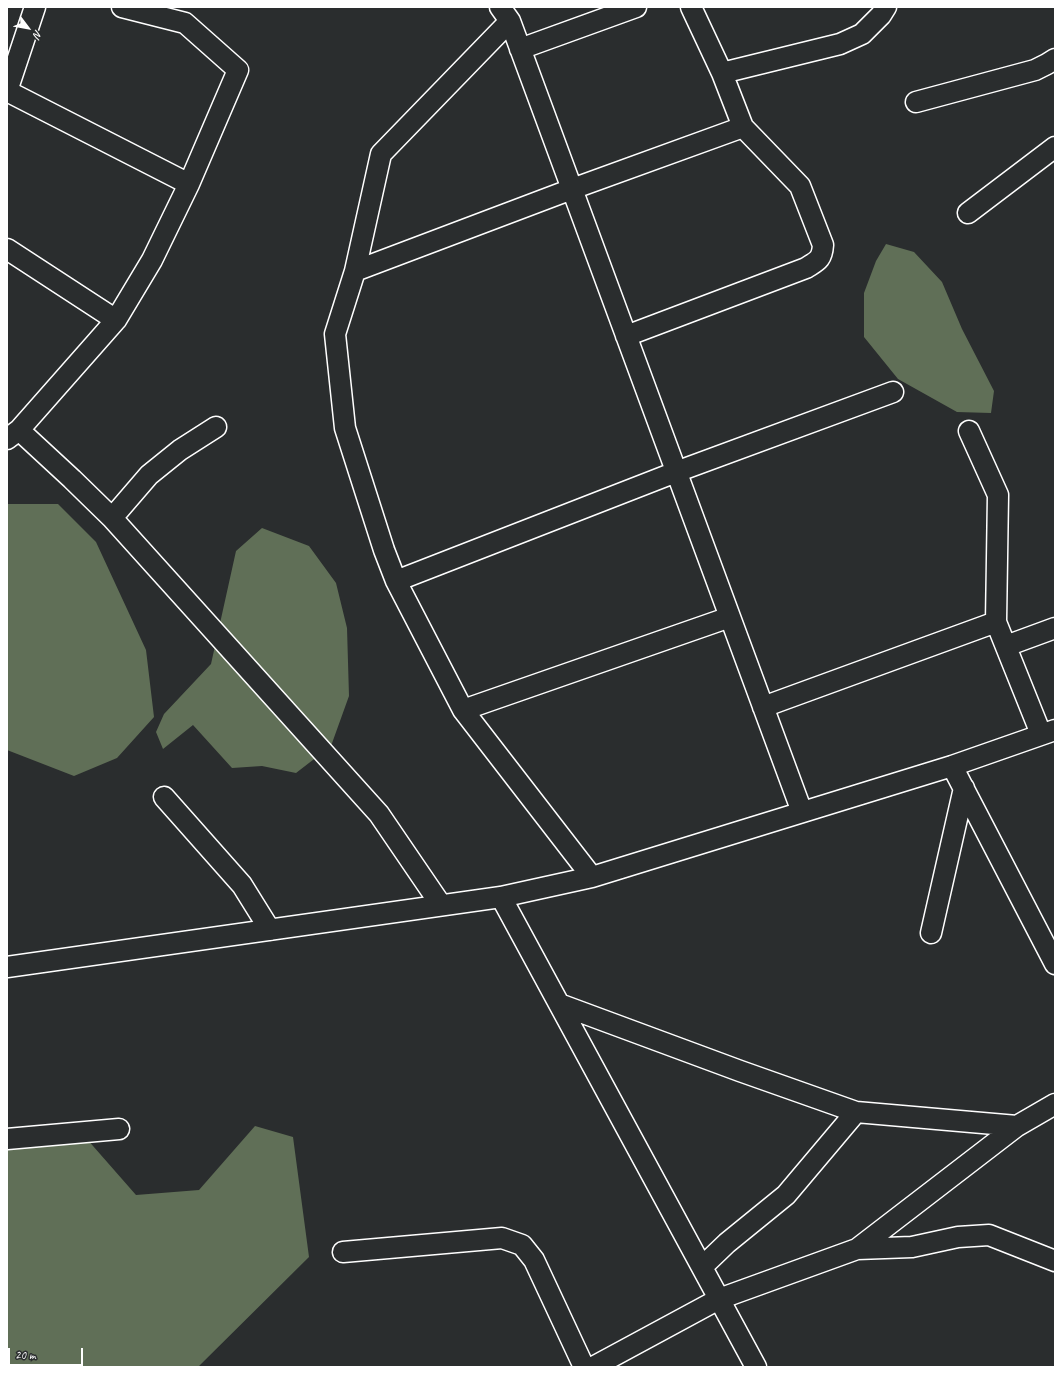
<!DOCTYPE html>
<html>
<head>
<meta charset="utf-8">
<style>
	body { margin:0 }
	#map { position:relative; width:1062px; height:1374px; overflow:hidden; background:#2a2d2e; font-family:Caveat,sans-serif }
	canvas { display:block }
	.frame { position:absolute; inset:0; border:8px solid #fff; pointer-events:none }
	.north { position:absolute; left:8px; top:8px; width:40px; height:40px; -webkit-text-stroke:3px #2a2d2e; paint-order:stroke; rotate:122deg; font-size:11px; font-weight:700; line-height:16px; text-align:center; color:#fff }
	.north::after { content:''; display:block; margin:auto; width:14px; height:18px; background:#fff; clip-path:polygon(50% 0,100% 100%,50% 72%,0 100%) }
	.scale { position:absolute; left:8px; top:1348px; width:75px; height:18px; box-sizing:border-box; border:2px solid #fff; border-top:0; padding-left:5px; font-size:12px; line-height:14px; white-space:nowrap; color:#fff; -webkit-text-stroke:3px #2a2d2e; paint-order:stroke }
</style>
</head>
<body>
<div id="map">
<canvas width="1062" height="1374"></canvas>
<div class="frame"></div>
<div class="north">N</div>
<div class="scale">20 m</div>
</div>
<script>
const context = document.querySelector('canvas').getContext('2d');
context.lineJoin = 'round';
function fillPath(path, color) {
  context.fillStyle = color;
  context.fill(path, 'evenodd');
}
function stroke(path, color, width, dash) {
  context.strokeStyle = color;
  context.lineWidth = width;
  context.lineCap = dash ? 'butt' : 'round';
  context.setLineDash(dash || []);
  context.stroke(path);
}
fillPath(new Path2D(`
	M886,244L914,252L942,282L962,329L994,391L991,413L957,412L898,379L864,337V293L876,261Z
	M7,504H58L96,542L146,650L154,717L117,758L74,776L7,750Z
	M262,528L309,546L336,583L347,628L349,696L331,746L296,773L262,766L232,768L193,725L163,749L156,732L164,714L211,664L236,551Z
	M72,1122L136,1195L199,1190L255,1126L293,1137L309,1257L198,1367H7V1134Z`), '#606f57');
const minor = new Path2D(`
	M35,7L7,91L189,184
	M500,7L510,21L802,812
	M510,21L381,154L355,271L335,334L345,428L384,550L396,581L463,710L592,877
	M520,49L636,7
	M722,73L840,44L862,34L881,15L886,7
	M916,102L1035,70L1047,64L1055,59
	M968,213L1055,147
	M7,249L116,320
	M355,271L572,189L743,127
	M626,336L806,268C817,261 822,260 823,245L800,186L743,127L722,73L691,7
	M19,430L72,479L112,518L379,814L441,905
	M969,431L998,495L996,622L1041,734
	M7,439L19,430L116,320L152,260L189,184L238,70L185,23L122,7
	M112,518L149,475L180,450L216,427
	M396,581L676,472L893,392
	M1006,646L1055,628
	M763,707L996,622
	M463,710L730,617
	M952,766L1055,964
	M164,797L242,885L270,930
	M501,897L756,1367
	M931,933L964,788
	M7,967L501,897L592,877L952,766L1055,730
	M559,1004L740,1071L856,1112L1017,1126
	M7,1139L119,1129
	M857,1249L912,1247L958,1237L989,1235L1055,1261
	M343,1252L502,1238L522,1245L534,1260L584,1367
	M702,1267L727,1243L786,1195L856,1112
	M593,1367L719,1299L857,1249L1017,1126L1055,1104`);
stroke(minor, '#fff', 23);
stroke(minor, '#2a2d2e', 20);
</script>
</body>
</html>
